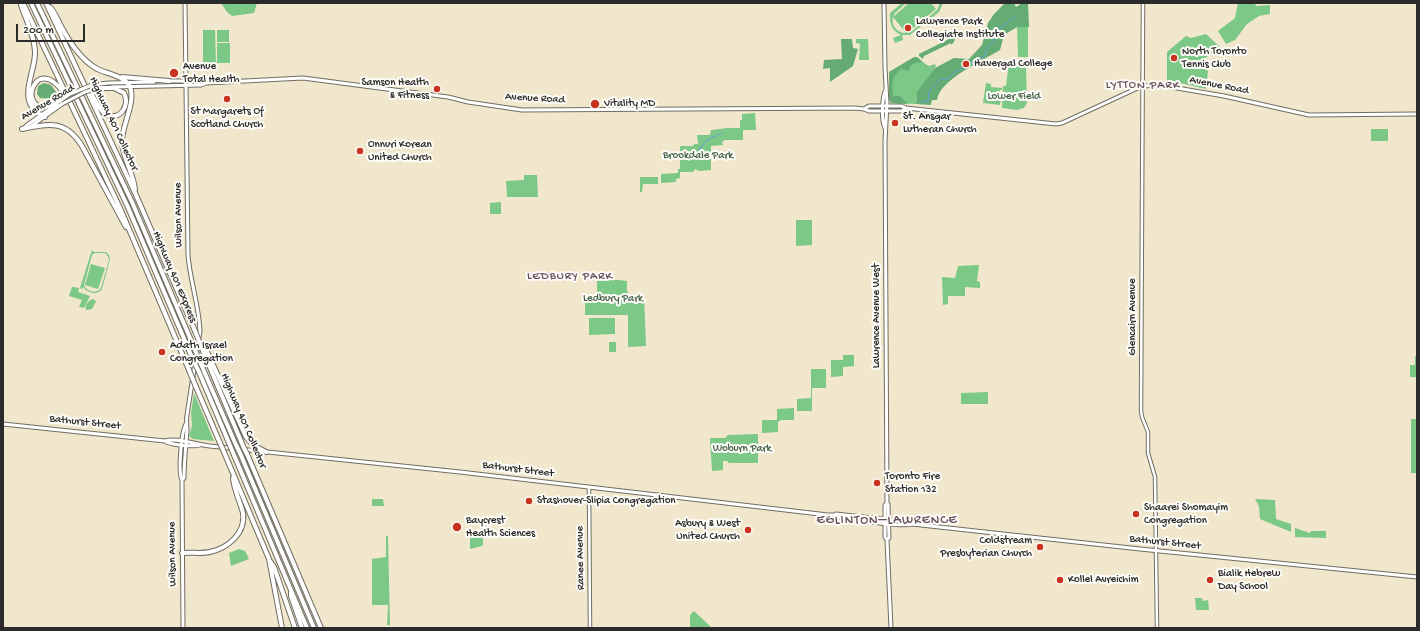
<!DOCTYPE html>
<html>
<head>
<meta charset="utf-8">
<style>
	body { margin:0 }
	#map { position:relative; width:1420px; height:631px; overflow:hidden; background:#f1e7cc; font-family:"Gochi Hand",sans-serif }
	canvas { display:block }
	.frame { position:absolute; inset:0; border:4px solid #2b2b2b; pointer-events:none }
	.scale { position:absolute; left:16px; top:24px; width:69px; height:18px; box-sizing:border-box; border:2px solid #2b2b2b; border-top:0; padding-left:5px; font-size:12px; line-height:14px; white-space:nowrap; color:#2b2b2b; -webkit-text-stroke:3px #fdfcf7; paint-order:stroke }
</style>
</head>
<body>
<div id="map">
<canvas width="1420" height="631"></canvas>
<div class="frame"></div>
<div class="scale">200 m</div>
</div>
<script>
const context = document.querySelector('canvas').getContext('2d');
context.lineJoin = 'round';
function fillPath(path, color) {
  context.fillStyle = color;
  context.fill(path, 'evenodd');
}
function stroke(path, color, width, dash) {
  context.strokeStyle = color;
  context.lineWidth = width;
  context.lineCap = dash ? 'butt' : 'round';
  context.setLineDash(dash || []);
  context.stroke(path);
}
function write(font, color, halo, rows, align = 'center') {
  context.font = font + ' "Gochi Hand",sans-serif';
  context.lineWidth = 4;
  context.setLineDash([]);
  context.textBaseline = 'middle';
  context.strokeStyle = halo;
  context.fillStyle = color;
  for (const [text, x, y, turn = 0] of rows) {
    context.save();
    context.translate(x, y);
    context.rotate((+turn || 0) * Math.PI / 180);
    context.textAlign = isNaN(turn) ? turn : align;
    if (halo) context.strokeText(text, 0, 0);
    context.fillText(text, 0, 0);
    context.restore();
  }
}
fillPath(new Path2D(`
	M221,3H257L254,13L232,16L227,12Z
	M902,3H906L895,13L893,17L909,3H931L936,9L907,33L911,32L937,10L940,3H943L939,12L910,35H902L903,40L895,43L893,38L901,35C891,30 890,24 890,13ZM893,17L906,33C897,33 891,26 893,17Z
	M1238,3H1255L1256,6L1270,5V14L1259,16L1247,24L1235,40L1226,44L1218,31L1235,18Z
	M1017,27H1028V57H1018Z
	M203,30H215L216,63H203Z
	M217,30H229V42H217Z
	M1206,34L1220,47L1200,62L1208,71L1206,89L1167,80V52L1186,36L1191,38Z
	M856,39H868L869,60H859L860,44L856,43Z
	M230,43V63H217V43Z
	M916,57L927,65L929,66L935,64L936,66L916,98V104L891,103L889,99V72Z
	M1009,63L1023,65L1026,68L1027,103L1024,108L1017,110L1002,108L1003,86H1006Z
	M986,83L991,84V87L1002,88V90H1000V93H1002L1000,105L983,103Z
	M755,113L756,130H743V140H725L722,142L723,145L711,146V170L699,171L695,169L693,172H680V178L676,179V182L661,183V174L678,173V169H680V146H693L694,144H698V142L697,135H710L711,130L727,128H740V120H742V114Z
	M1371,129H1388V141H1371Z
	M524,175H537L538,197H507L506,181L524,180Z
	M640,177H658V184H643L642,192H640Z
	M501,202V214H490V203Z
	M796,220H812V245L796,246Z
	M92,250L94,252H106L109,255L110,259L102,289C97,296 88,293 83,287L82,289L80,288ZM95,253H105L108,256L109,260L101,288C97,295 86,291 84,285L92,255Z
	M91,264L105,268L98,289L85,285Z
	M979,265L977,281L980,282V288L965,287V296H948V304L943,305L942,277L955,278L958,266Z
	M597,280H618L627,281V290L629,296L644,295L646,346L628,347V315H585V299H597Z
	M72,287H74L79,288L78,292L90,296L84,308L79,307L82,300L69,296Z
	M93,299L96,301L92,309L86,310C84,305 89,300 93,299Z
	M589,318H615V334L589,335Z
	M609,342H616V352H609Z
	M843,355H854V366L843,367V376L831,377V360H843Z
	M1415,356H1417V377H1410V365H1415Z
	M811,369H826V388H812V411H797V399L811,398Z
	M988,392V404H961V393Z
	M194,393L214,441L193,439L189,436L192,426L191,413Z
	M794,408V420H781L778,422V432L762,433V420H777V409Z
	M1411,419H1417L1416,473H1411Z
	M758,434V463H729L727,461H723V470L712,471L710,438H725L728,435Z
	M372,499H383L384,506H372Z
	M1255,499L1275,500L1276,519L1291,524V532L1260,519L1259,506Z
	M1295,528L1310,533L1311,531H1326V538L1295,537Z
	M470,532L483,535V544L482,546L470,549Z
	M386,536H388L390,625H387L388,605H372V559L386,557Z
	M239,549L245,551L249,559L231,566L229,553Z
	M1195,598H1202L1203,601L1208,600L1209,610H1196Z
	M694,611L712,628H690V615Z`), '#7bc887');
fillPath(new Path2D(`
	M1005,3H1014L1016,7L1022,3H1028L1029,27H1017L1004,35L1000,50C984,60 939,80 937,100H932L931,105L916,104L917,92L935,68L954,58L969,59L982,45L988,23L994,14Z
	M953,37L955,38L954,42L951,45V43L924,56L923,59L919,56V54Z
	M841,39H852L853,48L858,49L853,66L830,82V68L823,69L824,60L842,59Z
	M914,57H917L923,62L915,63L910,66V69L908,71L901,69C891,78 892,83 893,96H900L908,104L891,103L889,99V72Z
	M44,83L51,85L59,96L55,99L40,98L37,94L38,86Z`), '#64ac74');
stroke(new Path2D(`
	M921,102L928,101L929,91L941,79H948L954,72L963,69L965,64L975,61L985,56L986,50L994,41L995,32L1015,17
	M699,150L707,140L722,133`), '#67a2d7', 1);
const tertiary = new Path2D(`
	M1143,3L1141,411L1142,417L1148,432V453L1155,477L1157,628
	M589,487L590,628`);
const secondary = new Path2D(`
	M884,3L885,68L887,103L885,141L887,503L885,505V537L887,540L891,628
	M168,81H201L206,83L303,78L448,97L468,102L522,110L855,108L864,109L869,111H902L906,108
	M92,85L108,83L154,82
	M112,87L201,85L206,83
	M864,109L869,106H901L906,108L1056,124L1062,123L1142,86L1159,85L1224,96L1309,115L1417,114
	M30,127L62,104
	M885,128C881,120 882,97 886,89
	M23,129L27,125L57,104
	M3,424L165,441C174,437 199,445 210,446L460,472L828,515H834L836,514L908,522L912,524
	M165,441C170,445 194,447 200,445
	M182,480L184,478C184,462 186,446 187,430C187,425 186,420 187,415L200,331C199,305 190,281 188,255L185,3
	M887,503L888,504L889,538L887,540
	M834,515L835,517C850,519 902,528 912,524L1140,549L1417,577
	M183,628L182,480C178,473 181,433 186,424`);
const motorway = new Path2D(`
	M23,3L120,208L189,370
	M31,3L127,205L191,355
	M37,3L132,202L193,345
	M46,3L136,195L195,331
	M21,5C26,20 35,37 35,53C35,75 14,103 45,117
	M50,7C55,12 58,21 62,28C70,43 79,57 94,67C104,74 125,75 130,87C136,102 122,125 122,141C122,158 134,173 135,190
	M122,77L169,81
	M91,93C95,99 99,110 105,114C119,122 131,106 124,93L114,88H100
	M60,101C55,103 50,106 45,107C18,108 36,54 63,92
	M22,129C49,123 66,120 82,146L126,227
	M204,345L246,437L253,445L266,452
	M203,351L243,446
	M200,362L236,445
	M199,372L229,443
	M196,387L220,443
	M224,452L269,559L282,628
	M240,453L314,628
	M247,454L321,628
	M234,455L307,628
	M182,553C192,552 201,554 210,552C228,548 246,533 243,513C240,501 234,490 233,478
	M270,561L274,567L295,628
	M291,592V596L302,628`);
stroke(tertiary, '#706d63', 4.5);
stroke(secondary, '#706d63', 5);
stroke(motorway, '#706d63', 6);
stroke(tertiary, '#fff', 2.5);
stroke(secondary, '#fff', 3);
stroke(motorway, '#fff', 4);
const secondaryBridge = new Path2D(`
	M60,101L70,94L92,85
	M62,104L85,92L95,89`);
const motorwayBridge = new Path2D(`
	M195,331L203,351
	M193,345L200,362
	M191,355L199,372
	M189,370L196,387
	M220,443L224,452
	M229,443L234,455
	M236,445L240,453
	M243,446L247,454`);
stroke(secondaryBridge, '#706d63', 5, []);
stroke(motorwayBridge, '#706d63', 6, []);
stroke(secondaryBridge, '#fff', 3);
stroke(motorwayBridge, '#fff', 4);
for (const [x, y, r, color] of [
	[908,28,4,"#c8321e"],
	[1174,58,4,"#c8321e"],
	[966,64,4,"#c8321e"],
	[174,73,5,"#c8321e"],
	[437,89,4,"#c8321e"],
	[227,99,4,"#c8321e"],
	[595,104,5,"#c8321e"],
	[895,123,4,"#c8321e"],
	[360,151,4,"#c8321e"],
	[162,352,4,"#c8321e"],
	[877,483,4,"#c8321e"],
	[529,501,4,"#c8321e"],
	[1136,514,4,"#c8321e"],
	[457,527,5,"#c8321e"],
	[748,530,4,"#c8321e"],
	[1040,547,4,"#c8321e"],
	[1060,580,4,"#c8321e"],
	[1210,580,4,"#c8321e"]
]) {
  const dot = new Path2D();
  dot.arc(x, y, r, 0, 2 * Math.PI);
  context.fillStyle = color;
  context.fill(dot);
  stroke(dot, '#fdfcf7', 1.5);
}
write('11px', '#2b2b2b', '#fdfcf7', [
	["Lawrence Park",916,22],
	["Collegiate Institute",916,35],
	["North Toronto",1182,52],
	["Tennis Club",1182,65],
	["Havergal College",974,64],
	["Avenue",183,67],
	["Total Health",183,80],
	["Samson Health",429,83,"right"],
	["& Fitness",429,96,"right"],
	["Vitality MD",604,104],
	["St Margarets Of",227,112,"center"],
	["Scotland Church",227,125,"center"],
	["St. Ansgar",903,117],
	["Lutheran Church",903,130],
	["Onnuri Korean",368,145],
	["United Church",368,158],
	["Adath Israel",170,346],
	["Congregation",170,359],
	["Toronto Fire",885,477],
	["Station 132",885,490],
	["Stashover-Slipia Congregation",537,501],
	["Shaarei Shomayim",1144,508],
	["Congregation",1144,521],
	["Baycrest",466,521],
	["Health Sciences",466,534],
	["Asbury & West",740,524,"right"],
	["United Church",740,537,"right"],
	["Coldstream",1032,541,"right"],
	["Presbyterian Church",1032,554,"right"],
	["Bialik Hebrew",1218,574],
	["Day School",1218,587],
	["Kollel Avreichim",1068,580]
], 'left');
write('11px', '#2b2b2b', '#fdfcf7', [
	["Avenue Road",1219,86,11],
	["Avenue Road",535,99,3],
	["Avenue Road",48,103,-31],
	["Highway 401 Collector",113,124,65],
	["Wilson Avenue",179,215,-91],
	["Highway 401 Express",174,277,67],
	["Lawrence Avenue West",877,316,-90],
	["Glencairn Avenue",1133,317,-90],
	["Highway 401 Collector",243,421,67],
	["Bathurst Street",85,423,6],
	["Bathurst Street",518,470,7],
	["Bathurst Street",1165,543,6],
	["Wilson Avenue",173,554,-91],
	["Ranee Avenue",581,558,-91]
]);
write('11px', '#47624b', '#fdfcf7', [
	["Lower Field",1014,97],
	["Brookdale Park",698,156],
	["Ledbury Park",613,299],
	["Woburn Park",742,449]
]);
context.letterSpacing = '1px';
write('12px', '#664f5e', '#fdfcf7', [
	["LYTTON PARK",1143,86],
	["LEDBURY PARK",570,277]
]);
context.letterSpacing = '0px';
context.letterSpacing = '1px';
write('13px', '#664f5e', '#fdfcf7', [
	["EGLINTON–LAWRENCE",887,521]
]);
context.letterSpacing = '0px';
</script>
</body>
</html>
